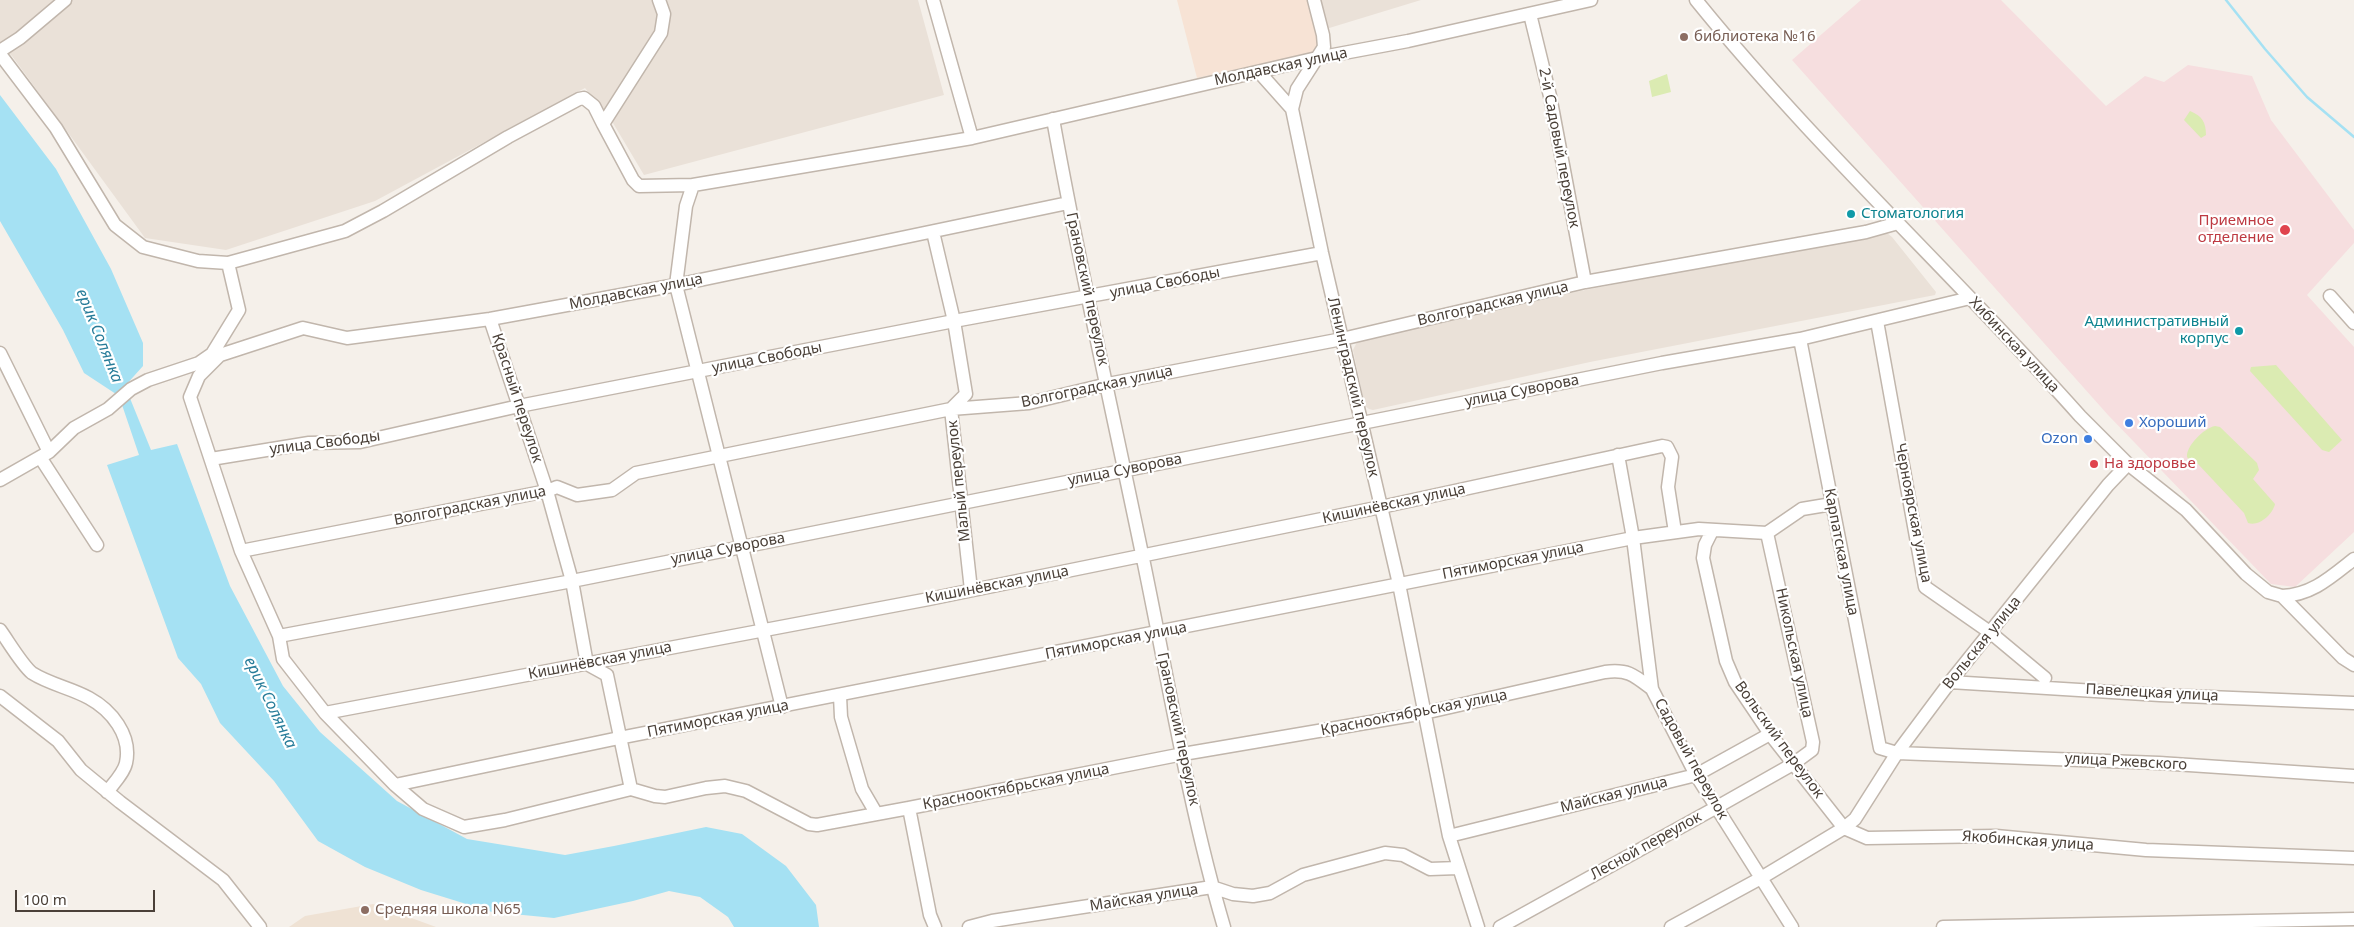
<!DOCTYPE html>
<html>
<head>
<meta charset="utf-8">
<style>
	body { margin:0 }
	#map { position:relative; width:2354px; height:927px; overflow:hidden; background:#f5f0ea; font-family:"Noto Sans",sans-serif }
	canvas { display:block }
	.scale { position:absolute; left:15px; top:890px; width:140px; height:22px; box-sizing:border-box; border:2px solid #4a4038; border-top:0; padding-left:6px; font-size:15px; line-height:18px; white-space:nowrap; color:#4a4038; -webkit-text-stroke:4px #fff; paint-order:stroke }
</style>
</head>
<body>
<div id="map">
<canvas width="2354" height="927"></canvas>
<div class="scale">100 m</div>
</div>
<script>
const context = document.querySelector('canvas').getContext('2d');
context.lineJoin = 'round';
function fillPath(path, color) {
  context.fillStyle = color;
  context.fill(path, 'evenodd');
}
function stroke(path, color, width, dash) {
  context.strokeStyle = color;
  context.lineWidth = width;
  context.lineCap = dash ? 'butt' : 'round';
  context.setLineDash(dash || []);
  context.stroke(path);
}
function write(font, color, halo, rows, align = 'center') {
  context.font = font + ' "Noto Sans",sans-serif';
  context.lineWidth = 4.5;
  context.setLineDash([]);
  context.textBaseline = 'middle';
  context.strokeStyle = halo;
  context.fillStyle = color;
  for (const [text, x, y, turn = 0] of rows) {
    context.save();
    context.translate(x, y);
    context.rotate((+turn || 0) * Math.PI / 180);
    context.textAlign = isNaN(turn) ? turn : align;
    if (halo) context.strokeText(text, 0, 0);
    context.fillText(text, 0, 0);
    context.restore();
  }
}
fillPath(new Path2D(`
	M0,0H918L944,95L644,175L613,123L585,88L375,201L226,250L145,238L12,56L0,45Z
	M1318,0H1421L1326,29Z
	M1880,233H1887L1892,237L1936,292L1935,295L1590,362L1373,410L1369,409L1365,406L1353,350L1357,342L1575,292Z`), '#eae1d8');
fillPath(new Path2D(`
	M1177,0H1309L1319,42L1317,48L1312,53L1197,78Z`), '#f7e3d5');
fillPath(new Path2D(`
	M373,904L436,927H289L305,916Z`), '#efe2d4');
fillPath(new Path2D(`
	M1861,0H2001L2106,106L2145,76L2164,82L2188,65L2252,76L2271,120L2354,230V243L2307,295L2354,347V532L2295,587L2271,584L2108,415L1792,60Z`), '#f6dedf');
fillPath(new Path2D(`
	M1667,74L1671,92L1652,97L1649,81Z
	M2190,111C2202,116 2206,122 2206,135L2201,138L2184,120Z
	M2276,365L2342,440L2329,452L2322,450L2250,371L2251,367Z
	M2215,426L2220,427L2257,463L2259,470L2253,479L2275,504C2273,514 2259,527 2248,523L2244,513L2198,464H2193L2187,457C2186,446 2204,428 2215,426Z`), '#dbebb2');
fillPath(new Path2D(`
	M0,95L56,169L111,269L143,343V366L125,386L151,450L177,444L230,586L283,686L320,732L397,801L467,839L565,855L614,846L706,827L742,834L786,866L816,905L819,927H734L728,917L700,897L669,891L633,901L554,918L492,912L421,890L365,867L318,841L274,781L220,723L201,684L178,658L107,465L139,455L119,396L84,373L63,330L0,221Z`), '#a5e1f3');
stroke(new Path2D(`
	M2226,0L2265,49L2307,97L2354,137`), '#a5e1f3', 2.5);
const minor = new Path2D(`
	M659,0L664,14L661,33L603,124L633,180L639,186L693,185
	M933,0L972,138
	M1314,0L1323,35L1324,47L1297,89L1292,109L1322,253L1399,584L1449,836L1478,927
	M1696,0C1815,147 1955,275 2080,416L2128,464L2186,510L2246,574L2268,592L2282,596L2343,658L2354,665
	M1530,14L1550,96L1585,282
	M0,51L20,38L65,0
	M0,54L56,128L115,225L143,247L198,261L228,263L345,231L383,211L508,137L579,99L584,98L594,106L603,124
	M1259,72L1292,109
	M1053,119C1079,265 1112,409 1142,554C1168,678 1188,805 1224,927
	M933,232L954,321L966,394L951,409L971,590
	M2330,296L2354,323
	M490,319L547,491L572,581L587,664L607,675L631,789
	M1877,321L1925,587L1991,633L2045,678
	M1800,339L1880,748L1897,753L2159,763L2354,776
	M0,353L49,452
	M221,354L199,376L190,397L241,551L279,636L283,659L325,713L395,785L423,809L464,827L505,820L631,789L655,796L665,797L706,788L725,786L746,791L809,824L817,825L909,808L1183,754L1424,713L1605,672C1628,669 1634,675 1652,689
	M214,357L303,328L347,338L490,319L676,285L1068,203
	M1618,455L1633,538L1652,689L1696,775L1792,927
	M40,457L97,545
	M211,459L309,443L360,442L519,406L954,321L1322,253
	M0,480L49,452L74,428L108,409L131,389L148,380L199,363L212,354L239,310L228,263
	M1712,531L1705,545L1703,558L1726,661L1735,682L1770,734L1844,828L1867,838L1996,836L2146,850L2354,858
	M241,551L547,491L557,487L577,495L612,490L636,473L951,409L1029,403L1108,384L1342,339L1585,282L1866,232L1898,223
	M2282,596C2312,595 2331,577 2354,559
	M0,630C8,641 22,665 32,673C49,684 71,688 89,698C111,710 132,735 126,763C124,773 113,784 107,792
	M279,636L572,581L1662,363L1800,339L1970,298
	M1950,682L2160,695L2354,703
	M0,696L58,741L81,770L120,802L223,880L260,927
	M840,696L841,717L862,789L876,813
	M782,707L676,285L686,206L693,185L972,138L1317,58L1408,41L1591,0
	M325,713L929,599L1381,507L1662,446L1667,447L1672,457L1668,487L1675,532
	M395,785L619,738L1633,538L1699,529L1767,533L1802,509L1832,504
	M909,808L930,915L935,927
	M1449,836L1696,775L1770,734
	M969,927L992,921L1212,887L1233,894L1253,896L1270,893L1303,875L1385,853L1403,855L1430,869L1458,868
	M1500,927L1717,807L1793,764L1812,750L1813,742L1767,533
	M1671,927L1761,878L1844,828L1855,819L1897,753L1950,682L2108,485L2128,464
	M1943,927L2354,919`);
stroke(minor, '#c1b6ac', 15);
stroke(minor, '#fff', 12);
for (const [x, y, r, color] of [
	[1684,37,5,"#8d6e63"],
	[1851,214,5,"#0f9aa8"],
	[2285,230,6,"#e0444e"],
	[2239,331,5,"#0f9aa8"],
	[2129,423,5,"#3f7fe0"],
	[2088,439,5,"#3f7fe0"],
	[2094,464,5,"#e0444e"],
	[365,910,5,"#8d6e63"]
]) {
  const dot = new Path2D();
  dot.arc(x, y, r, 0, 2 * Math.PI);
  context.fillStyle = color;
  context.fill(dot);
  stroke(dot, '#fff', 2);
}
write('15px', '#785e54', '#fff', [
	["библиотека №16",1694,37],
	["Средняя школа N65",375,910]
], 'left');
write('15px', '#4a4038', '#fff', [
	["Молдавская улица",1281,67,-12],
	["2-й Садовый переулок",1559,148,79],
	["улица Свободы",1165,283,-11],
	["Грановский переулок",1087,289,78],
	["Молдавская улица",636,292,-11],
	["Волгоградская улица",1493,304,-13],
	["Хибинская улица",2014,345,47],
	["улица Свободы",767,358,-11],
	["Волгоградская улица",1097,387,-12],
	["Ленинградский переулок",1353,387,77],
	["улица Суворова",1522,391,-11],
	["Красный переулок",517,398,72],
	["улица Свободы",325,443,-7],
	["улица Суворова",1125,470,-11],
	["Малый переулок",959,481,-96],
	["Кишинёвская улица",1394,504,-12],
	["Волгоградская улица",470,506,-11],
	["Черноярская улица",1913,513,79],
	["улица Суворова",728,549,-11],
	["Карпатская улица",1841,552,79],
	["Пятиморская улица",1513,561,-11],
	["Кишинёвская улица",997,585,-11],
	["Пятиморская улица",1116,641,-11],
	["Вольская улица",1982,643,-51],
	["Никольская улица",1794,653,78],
	["Кишинёвская улица",600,661,-11],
	["Павелецкая улица",2152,693,3],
	["Краснооктябрьская улица",1414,713,-11],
	["Пятиморская улица",718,719,-11],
	["Грановский переулок",1178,729,78],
	["Вольский переулок",1779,740,54],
	["Садовый переулок",1691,759,61],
	["улица Ржевского",2126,762,3],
	["Краснооктябрьская улица",1016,787,-11],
	["Майская улица",1614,795,-14],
	["Якобинская улица",2028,841,4],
	["Лесной переулок",1646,846,-29],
	["Майская улица",1144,898,-9]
]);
write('15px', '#0d838f', '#fff', [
	["Стоматология",1861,214],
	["Административный",2229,322,"right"],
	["корпус",2229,339,"right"]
], 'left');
write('15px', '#be3a42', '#fff', [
	["Приемное",2274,221],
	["отделение",2274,238],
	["На здоровье",2104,464,"left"]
], 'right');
write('15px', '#366cbe', '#fff', [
	["Хороший",2139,423],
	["Ozon",2078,439,"right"]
], 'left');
write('italic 16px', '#277c99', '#fff', [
	["ерик Солянка",99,336,68],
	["ерик Солянка",270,703,64]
]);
</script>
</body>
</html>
